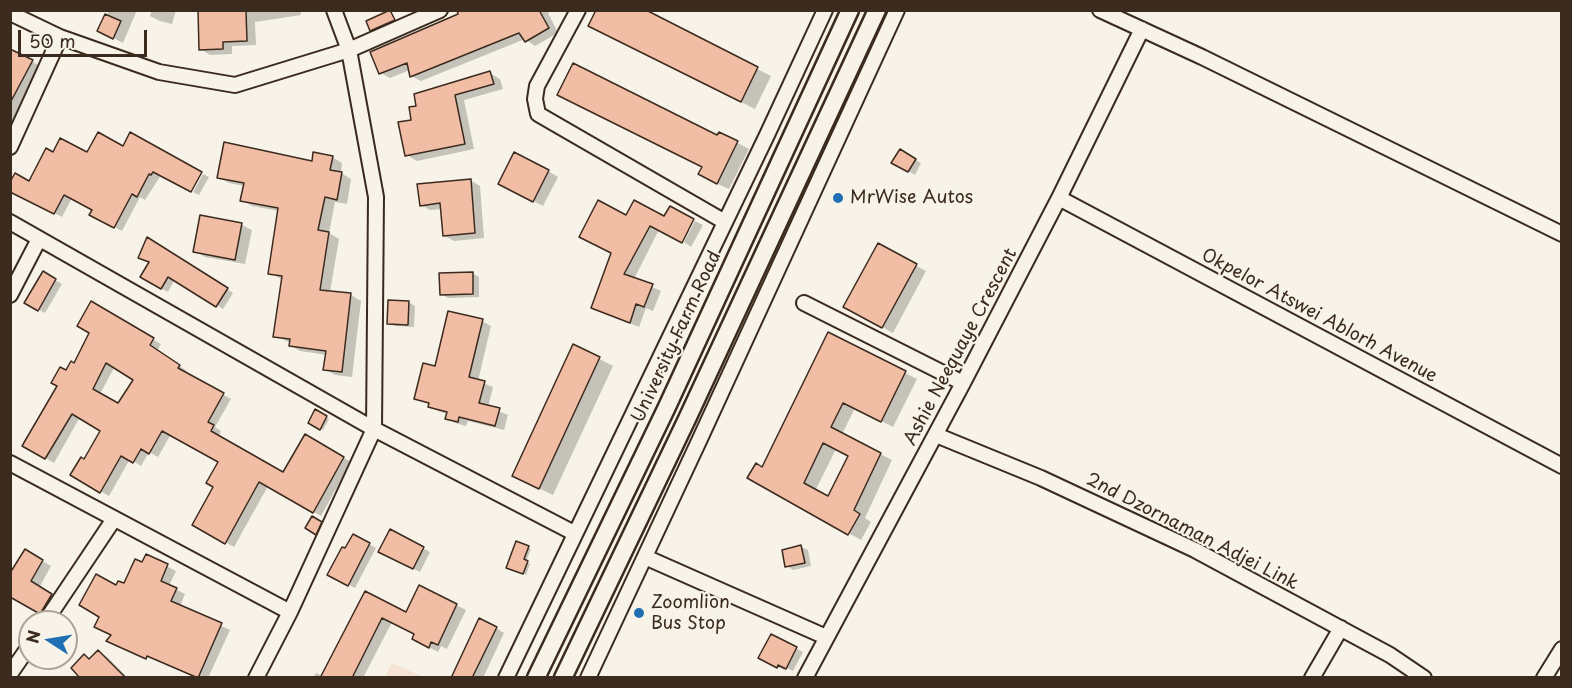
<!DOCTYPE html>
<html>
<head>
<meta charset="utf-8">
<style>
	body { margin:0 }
	#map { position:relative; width:1572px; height:688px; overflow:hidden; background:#f7f3e8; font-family:"Playpen Sans",sans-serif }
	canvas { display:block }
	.frame { position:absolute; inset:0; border:12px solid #3b2a1e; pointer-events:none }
	.north { position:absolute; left:18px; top:610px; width:60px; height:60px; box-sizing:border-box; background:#f7f3e8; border:2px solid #aca397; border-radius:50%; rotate:282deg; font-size:16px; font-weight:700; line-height:24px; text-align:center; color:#3b2a1e }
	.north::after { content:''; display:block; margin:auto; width:21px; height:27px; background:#1f6fb2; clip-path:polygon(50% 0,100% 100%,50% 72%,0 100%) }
	.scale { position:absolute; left:18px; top:30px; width:129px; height:27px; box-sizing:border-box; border:3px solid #3b2a1e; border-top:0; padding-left:8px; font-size:18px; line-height:21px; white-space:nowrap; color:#3b2a1e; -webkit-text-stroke:4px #f7f3e8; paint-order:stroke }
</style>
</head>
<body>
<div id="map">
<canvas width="1572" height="688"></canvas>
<div class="frame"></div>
<div class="north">N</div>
<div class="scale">50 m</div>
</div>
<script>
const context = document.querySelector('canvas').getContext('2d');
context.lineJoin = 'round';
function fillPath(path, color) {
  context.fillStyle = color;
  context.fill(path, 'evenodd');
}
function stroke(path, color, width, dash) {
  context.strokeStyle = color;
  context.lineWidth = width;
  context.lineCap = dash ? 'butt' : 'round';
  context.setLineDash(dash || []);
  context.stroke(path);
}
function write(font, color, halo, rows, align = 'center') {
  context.font = font + ' "Playpen Sans",sans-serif';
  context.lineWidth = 4.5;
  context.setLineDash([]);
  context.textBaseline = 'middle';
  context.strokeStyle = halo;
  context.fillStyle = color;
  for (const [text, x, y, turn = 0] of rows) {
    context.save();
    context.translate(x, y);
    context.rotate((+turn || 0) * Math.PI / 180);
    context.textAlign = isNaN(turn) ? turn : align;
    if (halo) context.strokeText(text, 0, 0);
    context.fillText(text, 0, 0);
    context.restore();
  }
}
fillPath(new Path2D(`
	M392,663L423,677H385Z`), '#f6e3d4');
fillPath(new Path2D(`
	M108,10H137L123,43L108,35Z
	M152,10H176L172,24L160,21L150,16Z
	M199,10H300L301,15L255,22L256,45L232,46V54L210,55L201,49Z
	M468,10H552L548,13L558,33L535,46L525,39L421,81L411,76L410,70L390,78L381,73Z
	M642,10L771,76L755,109L603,33Z
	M390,12L397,22L374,31L371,30Z
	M10,50L42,67L13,123L10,121Z
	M490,73L500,79L503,89L464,100L474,149L417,161L407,155L413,121L418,107Z
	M98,134L161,175L145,200L140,197L122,231L91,214L94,209L72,198L62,217L10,190L29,183L54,154H88Z
	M720,134L749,149L729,189L711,181Z
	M900,151L921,163L915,175L893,162Z
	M332,157L342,163L341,173L351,179L347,204L335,202L329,233L339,239L330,292L351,295L361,301L352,377L335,375L325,369L327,355L300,351L290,345L291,343L275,336L283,280L270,273L279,211L252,206L242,200L245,186L229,183L219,177L313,162Z
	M548,171L558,177L543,206L510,189Z
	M203,174L209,177L199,195L193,192Z
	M470,180L480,186L484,238L454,241L445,236L442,209L430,210L421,205Z
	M626,217L665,218L634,279L661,291L653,311L646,308L639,327L592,308Z
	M695,221L703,225L691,247L684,242Z
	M242,225L252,230L245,264L205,257L195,251Z
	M148,240L233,293L223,309L175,279L168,292L142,277L150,262Z
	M878,245L926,271L893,333L845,306Z
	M43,273L62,284L45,313L26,303Z
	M472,273L479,277V297L448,298L441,294Z
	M408,302L415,306L414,327L395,326L388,323Z
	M91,303L161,344L157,351L187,371L185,374L231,399L215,427L221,431L218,437L284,474L305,436L351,462L321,516L268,486L234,547L194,524L215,487L220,462L171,434L158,457L149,452L141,466L130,459L109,496L72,475L85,461L102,430L80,417L54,463L24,445L66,372L74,365L91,332ZM115,366L135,380L118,405L100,394Z
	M482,321L491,326L478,381L493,387L488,407L508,415L504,430L468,421L466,426L455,423L447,418L448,414L438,411L430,405L416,398L436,367Z
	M829,334L917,379L893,427L855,408L842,434L892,460L865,518L871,522L861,540L749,478L763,469ZM836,449L849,456L828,498L815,491Z
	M574,346L613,366L553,495L528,483Z
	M316,411L329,419L323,430L310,422Z
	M313,518L324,524L319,535L307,528Z
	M391,531L430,552L420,572L380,551Z
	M353,536L376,548L355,588L329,574Z
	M517,543L531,549L526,562L530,564L526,575L510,569Z
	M801,547L808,550L811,566L793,570L787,566Z
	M25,551L51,566L39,588L60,600L50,618L11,595Z
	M146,556L176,571L169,586L185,594L180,606L230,630L208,678H197L119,643L116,587L124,585L143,564Z
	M420,587L466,610L447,649L441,646L438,652L423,644L416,634L392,622L364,676L367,678H313L316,673L322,676L366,593L407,614Z
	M496,628L504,633L483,678H453Z
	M771,636L803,652L793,671L785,667L784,670L766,662Z
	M98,651L107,657L128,678H75L78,674L84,656L90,660Z`), '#0003');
const building = new Path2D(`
	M198,10H246L247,41L223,42V49L199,50Z
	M390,10L395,20L370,31L366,21Z
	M457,10H539L549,28L525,42L519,33L410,77L407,63L379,74L370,52L458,14Z
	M596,10H646L758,67L741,102L588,26Z
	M105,14L121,21L113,39L97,31Z
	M10,49L33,60L10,103Z
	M573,63L717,135L719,132L738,141L717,184L698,174L702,167L557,95Z
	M490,71L494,84L455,95L465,144L405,156L398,122L411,120L409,107L416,106L414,94Z
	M98,132L123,146L130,132L202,172L191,192L153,172L151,175L149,174L137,197L132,194L114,228L89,215L92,210L64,195L54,214L10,192V182L15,173L29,181L46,148L53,152L60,138L87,152Z
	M224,142L312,161L313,152L333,156L330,170L342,172L337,200L325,197L318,230L329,232L320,290L351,293L342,372L323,370L326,351L289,346L290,339L273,337L282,276L268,274L278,208L240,201L244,183L217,178Z
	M900,149L916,159L908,172L891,163Z
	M514,152L549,170L533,202L498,184Z
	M471,179L475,233L443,236L440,203L420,206L417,184Z
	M598,200L626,215L634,200L664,216L670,206L694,219L682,243L650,226L624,274L653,284L644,307L636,304L630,323L591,308L611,253L579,237Z
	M200,215L242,223L235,260L193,252Z
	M147,237L228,288L216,307L168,277L161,289L140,277L149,262L138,258Z
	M878,243L917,264L882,328L843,307Z
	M43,271L56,279L38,311L24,303Z
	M473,272V294L440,295L439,273Z
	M388,300L409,301L408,325L387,324Z
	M91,301L154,338L150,345L180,365L178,368L224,393L208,422L214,425L211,431L283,472L305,434L344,457L313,513L259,482L225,544L192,525L213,487L206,483L218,462L162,431L149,454L141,449L133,463L121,456L100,493L70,475L81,457L84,459L100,431L72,414L45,459L22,446L57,386L51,383L60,367L66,370L71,361L74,363L89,333L77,326ZM106,363L133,380L118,403L93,389Z
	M448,311L483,319L469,377L485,381L479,403L500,408L495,426L459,417L458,422L445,419L447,412L428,407L429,403L414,399L423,363L435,366Z
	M828,332L906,371L881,422L843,403L831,427L881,453L854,510L860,514L848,535L747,478L756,463L762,467ZM823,443L848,456L828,496L804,483Z
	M573,344L600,357L539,489L512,476Z
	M315,409L327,416L320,430L308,423Z
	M312,516L322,522L316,535L305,528Z
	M390,529L424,547L413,569L378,552Z
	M353,534L370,543L348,586L327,575L342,547L345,548Z
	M516,541L529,546L524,559L528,561L523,574L506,568Z
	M801,545L805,563L785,567L782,550Z
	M25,549L43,560L31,581L52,594L40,614L10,597V573Z
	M146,554L168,564L161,581L177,588L171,601L222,623L198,678L147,656L146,659L106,641L111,635L94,627L99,617L79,605L96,574L116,585L118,581L124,583L135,559L142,562Z
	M419,585L457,604L438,645L431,642L429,648L412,639L414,634L382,618L352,678H320L365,591L406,612Z
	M479,618L497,627L472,678H451Z
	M771,634L797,647L786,669L778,665L777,668L758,658Z
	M98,650L126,678H80L71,668L84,654L89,659Z`);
fillPath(building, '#f2bda5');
stroke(building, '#3b2a1e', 1.5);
const minor = new Path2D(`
	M578,10L537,86L535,99L538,114L725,222
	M1100,10L1202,57L1562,234
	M10,13L60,37L159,72L235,85L349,50L440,10
	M10,147L60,37
	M1059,198L1562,466
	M10,222L374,429L574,533
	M10,295L39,239
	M804,303L963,383
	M936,435L1041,478L1195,550L1390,655L1424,678
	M10,463L290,612
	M645,557L826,637
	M45,622L114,519
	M10,674L30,645
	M256,678L290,612L374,429L376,197L349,50L334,10
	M506,678L767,135L825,10
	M588,678L699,441L897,10
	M805,678L963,383L1059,198L1142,29
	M1312,678L1341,628
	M1544,678L1562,649`);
const tertiary = new Path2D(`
	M536,678L666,409L850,10
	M563,678L687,419L877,10`);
stroke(minor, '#3b2a1e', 18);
stroke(tertiary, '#3b2a1e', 21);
stroke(minor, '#f7f3e8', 14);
stroke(tertiary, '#f7f3e8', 16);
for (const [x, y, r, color] of [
	[838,198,6,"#1f6fb2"],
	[639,613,6,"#1f6fb2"]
]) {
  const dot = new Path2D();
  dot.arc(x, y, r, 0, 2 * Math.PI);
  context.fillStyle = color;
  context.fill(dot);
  stroke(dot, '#f7f3e8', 2);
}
write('18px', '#3b2a1e', '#f7f3e8', [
	["MrWise Autos",850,198],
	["Zoomlion",651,603],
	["Bus Stop",651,624]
], 'left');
write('18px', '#3b2a1e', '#f7f3e8', [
	["Okpelor Atswei Ablorh Avenue",1319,316,28],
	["University Farm Road",677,337,-65],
	["Ashie Neequaye Crescent",961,347,-62],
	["2nd Dzornaman Adjei Link",1192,532,27]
]);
</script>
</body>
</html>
